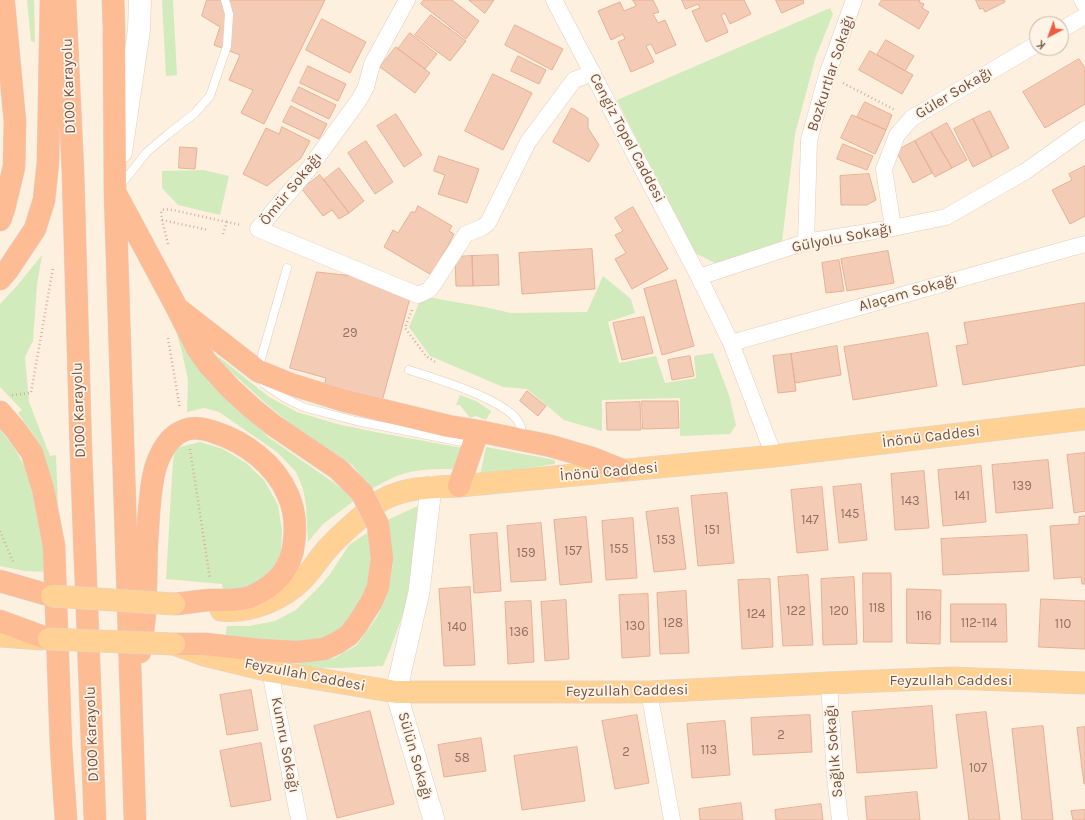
<!DOCTYPE html>
<html>
<head>
<meta charset="utf-8">
<style>
	body { margin:0 }
	#map { position:relative; width:1085px; height:820px; overflow:hidden; background:#fdf0de; font-family:Karla,sans-serif }
	canvas { display:block }
	.north { position:absolute; left:1029px; top:16px; width:40px; height:40px; box-sizing:border-box; background:#fff4e6; border:1px solid #c7b4a6; border-radius:50%; rotate:221deg; font-size:11px; font-weight:700; line-height:16px; text-align:center; color:#745446 }
	.north::after { content:''; display:block; margin:auto; width:14px; height:18px; background:#ee5b3d; clip-path:polygon(50% 0,100% 100%,50% 72%,0 100%) }
</style>
</head>
<body>
<div id="map">
<canvas width="1085" height="820"></canvas>
<div class="north">K</div>
</div>
<script>
const context = document.querySelector('canvas').getContext('2d');
context.lineJoin = 'round';
function fillPath(path, color) {
  context.fillStyle = color;
  context.fill(path, 'evenodd');
}
function stroke(path, color, width, dash) {
  context.strokeStyle = color;
  context.lineWidth = width;
  context.lineCap = dash ? 'butt' : 'round';
  context.setLineDash(dash || []);
  context.stroke(path);
}
function write(font, color, halo, rows, align = 'center') {
  context.font = font + ' Karla,sans-serif';
  context.lineWidth = 3.5;
  context.setLineDash([]);
  context.textBaseline = 'middle';
  context.strokeStyle = halo;
  context.fillStyle = color;
  for (const [text, x, y, turn = 0] of rows) {
    context.save();
    context.translate(x, y);
    context.rotate((+turn || 0) * Math.PI / 180);
    context.textAlign = isNaN(turn) ? turn : align;
    if (halo) context.strokeText(text, 0, 0);
    context.fillText(text, 0, 0);
    context.restore();
  }
}
fillPath(new Path2D(`
	M27,0H34L35,42L31,41Z
	M162,0H173L177,75L166,76Z
	M830,8L833,14L816,56L795,134L782,241L717,264L693,252L617,100Z
	M204,170L229,176L220,215L178,205L162,188V171Z
	M42,255L37,285L33,341L25,357L29,402L50,456L56,455L58,506L44,454L35,437L18,413L22,410L0,387V304L16,287Z
	M603,276L631,299L635,313L608,322L619,363L656,356L665,383L696,378L694,356L713,353L729,395L736,425L730,434L680,436V398L602,400V431L564,420L527,389L503,387L430,356L409,327L422,296L484,307L511,313L587,312Z
	M173,321L238,406L268,437L333,482L352,498L354,501L323,524L308,542L306,505L303,489L296,472L277,452L219,412L204,408L187,412L188,380L182,352Z
	M219,357L269,397L297,412L337,424L375,432L463,448L453,469C438,469 420,469 406,473C394,476 383,483 371,489L353,466L292,425L264,402L217,359Z
	M460,395L476,401L491,411L486,420L476,416L470,418L460,405H456Z
	M0,429L15,449L29,475L50,572L24,571L0,566Z
	M200,442L223,449L246,463L264,480L278,505L282,530L281,554L274,571L263,580L246,588L223,591L222,584L166,579L173,460L176,448Z
	M486,447L555,460V464L480,475Z
	M418,506L416,548L409,598L391,647L383,666L337,668L292,667L301,663L335,658L357,645L377,617L387,595L393,564L387,520Z
	M370,531L372,566L366,588L362,599L348,619L334,634L307,643L225,637L227,626H249L275,621L296,610L320,586L330,574L349,545Z`), '#d2ebbd');
const building = new Path2D(`
	M207,0H325L264,124L241,113L253,90L229,80L240,55L214,45L220,27L202,16Z
	M424,0H452L479,21L466,39L421,4Z
	M469,0H494L485,13Z
	M633,0H653L659,12L653,14L658,23L665,20L676,45L656,54L651,44L646,46L654,62L631,72L618,42L625,39L623,34L611,40L598,11L620,2L624,11L636,6Z
	M682,0H744L751,14L730,24L725,13L721,15L728,32L706,42L692,11L700,8L698,4L686,9Z
	M776,0H803L804,3L782,13Z
	M882,0H920L919,2L924,4L922,8L929,12L919,29L879,5Z
	M976,0H1004L1005,2L985,12L983,8L980,9Z
	M431,15L466,41L450,61L415,35Z
	M322,19L366,42L350,73L306,50Z
	M515,25L563,49L552,70L505,45Z
	M410,33L437,54L425,69L398,49Z
	M886,40L914,56L905,71L877,55Z
	M396,47L430,73L415,93L380,67Z
	M870,51L913,75L902,94L859,70Z
	M518,56L546,70L539,84L511,71Z
	M1079,59L1085,68V104L1045,128L1023,92Z
	M308,66L346,84L338,101L300,83Z
	M493,74L532,93L503,150L465,131Z
	M299,87L336,105L329,119L292,101Z
	M865,102L892,115L886,130L857,117Z
	M291,106L327,124L319,139L283,122Z
	M572,108L588,118V128L599,145L589,162L553,142Z
	M990,111L1009,148L992,157L973,119Z
	M396,114L422,155L404,167L377,126Z
	M852,115L886,130L875,154L841,138Z
	M973,119L992,157L973,167L954,129Z
	M947,123L967,160L952,168L931,132Z
	M282,127L310,141L301,158L267,186L243,174L266,128L279,134Z
	M931,132L952,168L935,177L915,141Z
	M366,141L393,182L375,194L348,153Z
	M915,141L932,173L913,183L896,151Z
	M843,144L873,156L867,170L837,159Z
	M180,147L197,148L195,169L179,168Z
	M439,156L479,169L467,203L438,194L445,175L434,171Z
	M1085,166V216L1070,224L1052,190L1072,180L1069,174Z
	M339,168L364,201L349,213L324,180Z
	M869,174L876,200L867,205H841L840,176Z
	M320,175L349,213L339,219L332,210L323,216L302,189Z
	M418,206L452,226L449,231L454,234L443,255L447,258L435,277L384,247L393,230L398,233L411,212H415Z
	M633,207L668,269L632,289L615,259L626,253L615,235L623,231L615,218Z
	M592,249L595,289L522,294L519,253Z
	M888,251L894,283L847,291L841,259Z
	M498,255L499,285L473,286L472,256Z
	M472,256L473,286H456L455,257Z
	M839,260L844,291L826,293L822,263Z
	M317,272L353,276L410,298L381,405L323,392L326,378L290,368Z
	M676,280L694,346L662,355L644,289Z
	M1085,303V365L963,385L956,346L968,344L964,323Z
	M644,317L653,353L622,360L613,323Z
	M928,333L937,386L853,400L844,347Z
	M837,346L841,375L795,383L791,354Z
	M791,354L796,391L778,393L773,356Z
	M690,356L694,376L672,380L668,360Z
	M527,391L546,406L538,416L520,401Z
	M642,401H678L679,428L643,429Z
	M640,402L641,430H607L606,403Z
	M1085,453V511L1074,513L1067,455Z
	M1048,460L1053,508L996,513L992,465Z
	M981,466L986,522L943,526L938,470Z
	M924,471L929,528L895,530L891,474Z
	M861,484L867,540L839,543L833,487Z
	M822,487L828,550L797,553L791,490Z
	M727,493L734,563L698,566L691,496Z
	M678,508L686,569L654,572L646,512Z
	M1085,516V584H1082L1081,577L1054,579L1050,526L1079,524V517Z
	M586,517L592,582L560,585L554,520Z
	M633,518L637,578L606,580L602,521Z
	M541,523L546,580L511,582L507,526Z
	M497,533L501,591L474,593L470,535Z
	M1027,535L1029,571L943,575L941,539Z
	M863,573H891L892,642H864Z
	M808,575L813,645L783,646L778,577Z
	M854,577L857,644L823,645L821,579Z
	M770,579L773,647L742,649L738,580Z
	M470,587L475,665L444,666L439,589Z
	M907,589L941,590L940,644L907,643Z
	M686,591L689,653L660,654L657,593Z
	M648,594L650,656L622,658L619,595Z
	M1041,599L1085,601V649L1039,647Z
	M566,600L569,659L545,661L541,602Z
	M531,601L534,662L508,664L505,602Z
	M951,604H1006L1007,642H951Z
	M251,690L258,730L227,735L220,695Z
	M932,706L937,768L857,773L852,712Z
	M370,711L394,804L337,818L314,726Z
	M986,712L1000,820H969L956,715Z
	M637,715L649,783L615,789L602,721Z
	M810,715L812,752L753,755L751,718Z
	M725,721L730,775L692,778L687,724Z
	M1043,726L1053,820H1022L1012,729Z
	M1085,727V784H1084L1077,728Z
	M481,738L486,771L444,777L438,745Z
	M261,743L271,800L231,807L220,751Z
	M577,747L585,801L522,810L514,756Z
	M917,792L920,820H867L865,797Z
	M741,803L743,820H700L699,809Z
	M821,804L823,820H776L775,810Z
	M1085,810V820H1073L1071,811Z`);
fillPath(building, '#f4cbb5');
stroke(building, '#e7b094', 1);
const service = new Path2D(`
	M119,187L147,152L167,135L195,113L210,96L227,46L229,14L225,0
	M258,369L287,268
	M409,370C434,378 508,400 519,423C522,428 522,433 521,438
	M262,381L264,384L285,398L303,407L356,421L472,444`);
const minor = new Path2D(`
	M407,0L372,64L366,87L359,100L308,170L258,229L418,295L429,290L435,282L466,234L483,227L488,223L528,142L574,80L593,73
	M554,0L699,277
	M1082,0L1085,5
	M1061,30L1085,16
	M893,228L884,169L897,135L912,118L1037,44
	M806,242L809,140L827,75L854,0
	M731,343L1085,244
	M774,456L731,343L699,277L806,242L893,228L946,217L1026,171L1085,129
	M270,671L299,820
	M829,683L835,777L840,820
	M649,692L672,820`);
const tertiary = new Path2D(`
	M431,487L419,592L396,692L434,820`);
const secondary = new Path2D(`
	M121,152L139,30L140,0`);
const primary = new Path2D(`
	M221,610C251,613 282,600 303,579C313,569 320,556 330,546C342,533 355,522 368,511C373,507 377,503 382,500C406,487 433,487 459,486L774,456L1085,419
	M0,636L41,639
	M179,646L204,655L270,671L396,692H649L829,683L951,678L1085,683`);
const trunk = new Path2D(`
	M65,0L73,173L81,453L95,820
	M113,0L114,28L115,193L135,820
	M117,196L177,308L197,348L208,364L231,389L253,409L273,425L338,469L362,493
	M0,220L4,209L14,167L15,122L4,4
	M0,279L7,271L35,229L44,200L48,162L51,0
	M177,308L258,371L290,384L345,401L448,426L478,431L551,446L592,458L622,470
	M0,412L15,429L32,453L43,489L54,546L61,746L66,820
	M459,486L478,431
	M0,581L52,596
	M0,621L49,639
	M174,644H205L260,650L297,652L324,649L337,643L349,635L357,625L372,601L378,587L382,558L378,525
	M140,652C142,642 143,632 144,622C146,609 145,596 146,583C146,559 147,535 149,511C151,492 152,469 162,452C167,442 174,434 185,430C194,426 205,429 214,432C245,442 275,464 288,495C295,510 296,526 294,542C292,568 275,586 252,596C241,601 222,600 210,600C198,601 186,603 174,604`);
stroke(service, '#e3cdbd', 9);
stroke(minor, '#e3cdbd', 17);
stroke(tertiary, '#e3cdbd', 22);
stroke(secondary, '#e9cdba', 23);
stroke(primary, '#ded6d3', 23);
stroke(trunk, '#ded6d3', 23);
stroke(new Path2D(`
	M843,83L895,110
	M162,220L208,230
	M223,234L227,222L241,225
	M168,244L162,220L161,211C164,208 169,210 173,210L227,222
	M412,310L405,328L426,356L437,363
	M168,338L180,409
	M12,395L31,393L53,268
	M190,449L210,579
	M0,531L14,564`), '#d8ae99', 2.5, [1, 3]);
stroke(service, '#fff', 8);
stroke(minor, '#fff', 16);
stroke(tertiary, '#fff', 21);
stroke(secondary, '#fff', 22);
stroke(primary, '#ffd194', 22);
stroke(trunk, '#fdbc93', 22);
const primaryBridge = new Path2D(`
	M52,596L174,604
	M49,639L174,644`);
const trunkBridge = new Path2D(`
	M362,493L378,525`);
stroke(primaryBridge, '#ded6d3', 23, []);
stroke(trunkBridge, '#ded6d3', 23, []);
stroke(primaryBridge, '#ffd194', 22);
stroke(trunkBridge, '#fdbc93', 22);
write('13px', '#947262', null, [
	["29",350,333],
	["139",1022,486],
	["141",962,496],
	["143",910,501],
	["145",850,514],
	["147",810,520],
	["151",712,530],
	["153",666,540],
	["155",619,549],
	["157",573,551],
	["159",526,553],
	["118",877,608],
	["122",796,611],
	["120",839,611],
	["124",756,614],
	["116",924,616],
	["128",673,623],
	["112-114",979,623],
	["110",1063,624],
	["130",635,626],
	["140",457,627],
	["136",519,632],
	["2",781,735],
	["113",709,750],
	["2",626,752],
	["58",462,758],
	["107",978,768]
]);
write('15px', '#745446', '#fff4e6', [
	["Bozkurtlar Sokağı",831,73,-72],
	["D100 Karayolu",69,86,-92],
	["Güler Sokağı",954,93,-31],
	["Cengiz Topel Caddesi",627,138,62],
	["Ömür Sokağı",291,189,-51],
	["Gülyolu Sokağı",842,238,-11],
	["Alaçam Sokağı",908,293,-16],
	["D100 Karayolu",79,410,-92],
	["İnönü Caddesi",931,437,-7],
	["İnönü Caddesi",609,472,-5],
	["Feyzullah Caddesi",305,675,11],
	["Feyzullah Caddesi",951,681],
	["Feyzullah Caddesi",627,691,-1],
	["D100 Karayolu",92,734,-92],
	["Kumru Sokağı",285,745,79],
	["Sağlık Sokağı",834,751,-95],
	["Sülün Sokağı",415,756,74]
]);
</script>
</body>
</html>
